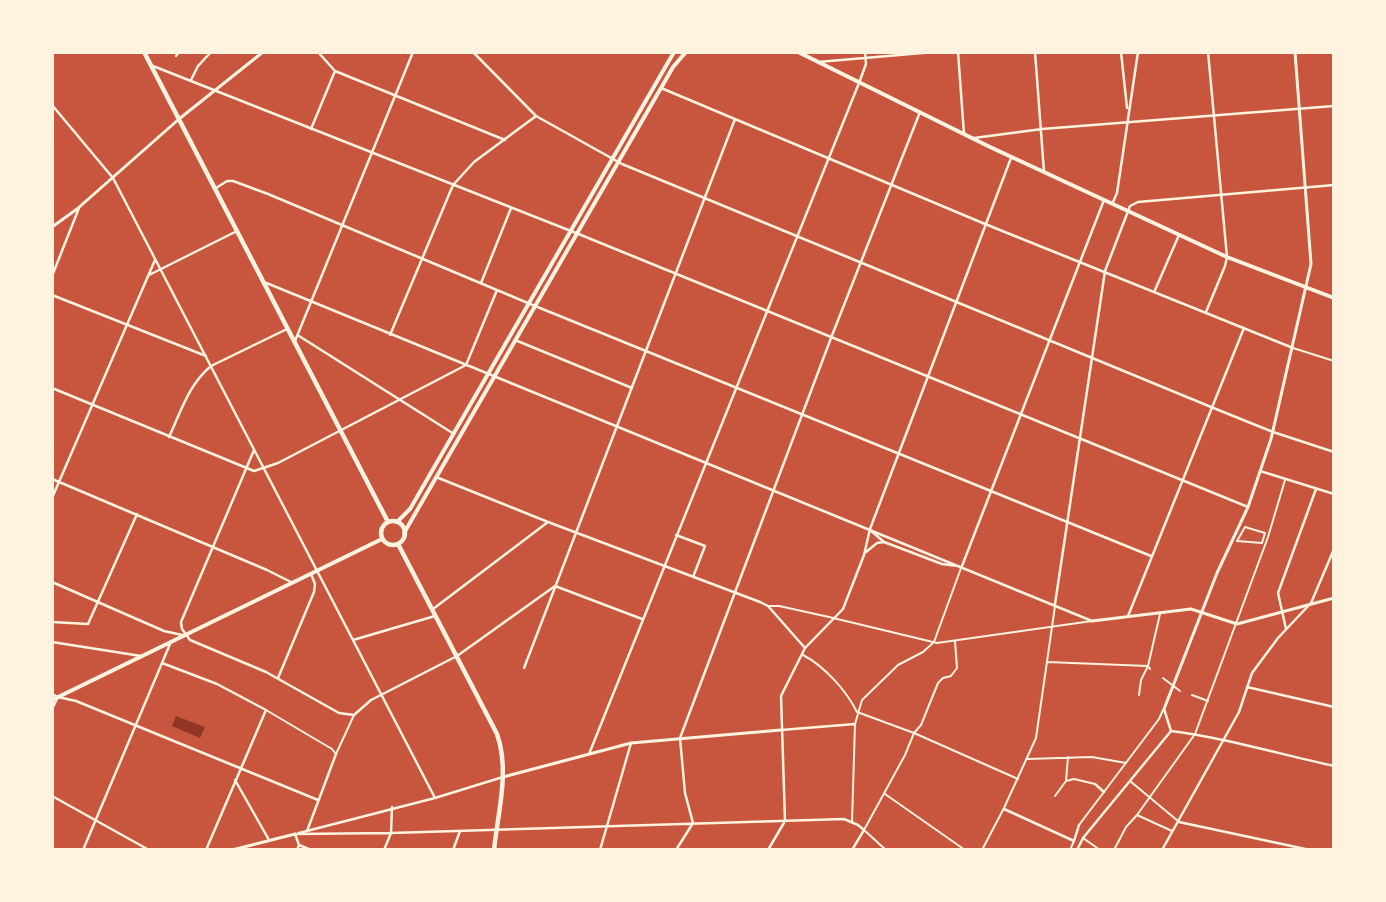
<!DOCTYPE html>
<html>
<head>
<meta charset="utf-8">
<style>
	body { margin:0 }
	#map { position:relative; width:1386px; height:902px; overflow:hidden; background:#c8553d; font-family:Merriweather,serif }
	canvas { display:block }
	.frame { position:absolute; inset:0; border:54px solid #fff3e0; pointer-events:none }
</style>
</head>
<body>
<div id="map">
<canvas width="1386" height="902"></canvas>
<div class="frame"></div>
</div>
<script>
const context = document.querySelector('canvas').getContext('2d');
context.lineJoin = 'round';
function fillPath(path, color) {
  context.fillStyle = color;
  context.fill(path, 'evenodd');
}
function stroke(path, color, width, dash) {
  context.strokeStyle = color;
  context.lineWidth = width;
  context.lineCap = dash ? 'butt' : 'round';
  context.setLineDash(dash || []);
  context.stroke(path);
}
fillPath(new Path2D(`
	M176,716L205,727L200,738L172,726Z`), '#8f3625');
stroke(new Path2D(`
	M1293,348L1334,361
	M1245,527L1265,533L1262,543L1237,541Z
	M768,606H779L829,617L937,643L1092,621
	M803,655C824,666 846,690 857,712L914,733L1018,779
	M1047,662L1148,666L1150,669
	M1163,678L1180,691
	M1139,695L1141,680L1148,666L1160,614
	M1192,695L1208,701
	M266,710L332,749L336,754L354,715
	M1027,759L1092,757L1126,763
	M1066,781L1074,779L1095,784
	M1130,781L1178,821
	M885,794L965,850
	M1055,796L1066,781L1068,757
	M1137,815L1172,831
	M852,822L855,724L862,700L898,665L923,652L934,642L961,568
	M1079,825L1159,719L1163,710
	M1083,838L1100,850
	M886,850L864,830L905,755L914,733L921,725L938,683L943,678L951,676L957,668L955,641
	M982,850L1004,808L1036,738L1055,606
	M1070,850L1074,841
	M1114,850L1126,827L1137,815L1195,734L1268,537L1285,480`), '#fff3e0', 2);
stroke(new Path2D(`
	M473,52L536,116L622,164L1211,407L1273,432L1334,452
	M958,52L964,134
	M1035,52L1044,172
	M1121,52L1127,108
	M176,56L179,52
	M818,62L934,52
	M153,66L581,235L1248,507
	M335,71L505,140
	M191,80L198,66L211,52
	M661,88L985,224L1293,348
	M52,105L113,178L435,798
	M311,129L335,71L318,52
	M974,138L1042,129L1334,106
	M216,188L227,181H233L268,194L535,306L1151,556
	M1113,202L1117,193L1138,52
	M149,275L237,231
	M52,276L79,208
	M264,282L1092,621
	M481,283L511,208
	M1155,290L1179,235
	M52,295L206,356
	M1206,312L1225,266L1227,257L1208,52
	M390,335L453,185L474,162L536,116
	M299,336L454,434
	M515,340L632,388
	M295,341L413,52
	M466,365L497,290
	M52,388L254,471L278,463L466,365
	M169,437C181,411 189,384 211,366L287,329
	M254,450L181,622L182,629L190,640L266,672L339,713L354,715L371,700L457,656L555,586
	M1260,471L1334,494
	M436,477L548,522L760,602L768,606L805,648
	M52,479L267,570L291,582
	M52,498L155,260
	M870,530L884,542
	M676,535L705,546L693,577
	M866,552L877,543L884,542L942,564L958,566
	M962,566L1104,200
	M52,582L164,631L182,635
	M555,586L642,619
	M1055,604L1105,271L1130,206L1138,202L1334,185
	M433,609L548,522
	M1128,616L1244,328
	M52,622L88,624L137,514
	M1286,629L1278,593L1316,489
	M353,640L435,616
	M52,642L141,656
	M162,663L217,684L266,710L206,850
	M524,668L735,119
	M278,678L314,592L315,584L311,574
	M1247,687L1334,707
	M52,694L58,697L76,701L318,800
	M52,709L58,697
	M1164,709L1171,731
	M781,730L855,724
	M1171,731C1226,738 1279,754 1334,766
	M589,754L859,83L866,64L865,52
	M235,780L269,840
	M1095,784L1104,792
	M52,796L149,850
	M1004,809L1074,841L1079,825
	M1179,822L1310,850
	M307,831L336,754
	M299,833L435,798L503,777
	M295,834L391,833L844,819L858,825L864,830L852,850
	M295,834L299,845L297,850
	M299,845L311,850
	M83,850L170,644
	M384,850L391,833L392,807
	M453,850L460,831
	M600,850L631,743
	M676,850L693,823L685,793L680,738L831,338L920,112
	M768,850L785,821L781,696L805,648L843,609L864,555L870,529L1011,158
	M1077,850L1083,838L1171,731
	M1162,850L1239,712L1252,673L1278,638L1311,603L1334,549`), '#fff3e0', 2.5);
stroke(new Path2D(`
	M52,227L77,209L179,119L263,52
	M1092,621L1191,609L1237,624L1334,598
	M1164,709L1217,573L1248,507L1271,439L1311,264L1295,52
	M503,777L631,743L781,730
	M232,850L295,834`), '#fff3e0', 3);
stroke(new Path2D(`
	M798,52L990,147L1227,257L1334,298
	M397,522L410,509L674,52
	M404,533L661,88L673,67L686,52
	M52,700L382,539`), '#fff3e0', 4);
stroke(new Path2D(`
	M144,52L388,522
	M381 533a12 12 0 1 1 24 0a12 12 0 1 1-24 0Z
	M398,544L497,734C510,771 498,811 494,850`), '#fff3e0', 4.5);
</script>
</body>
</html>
